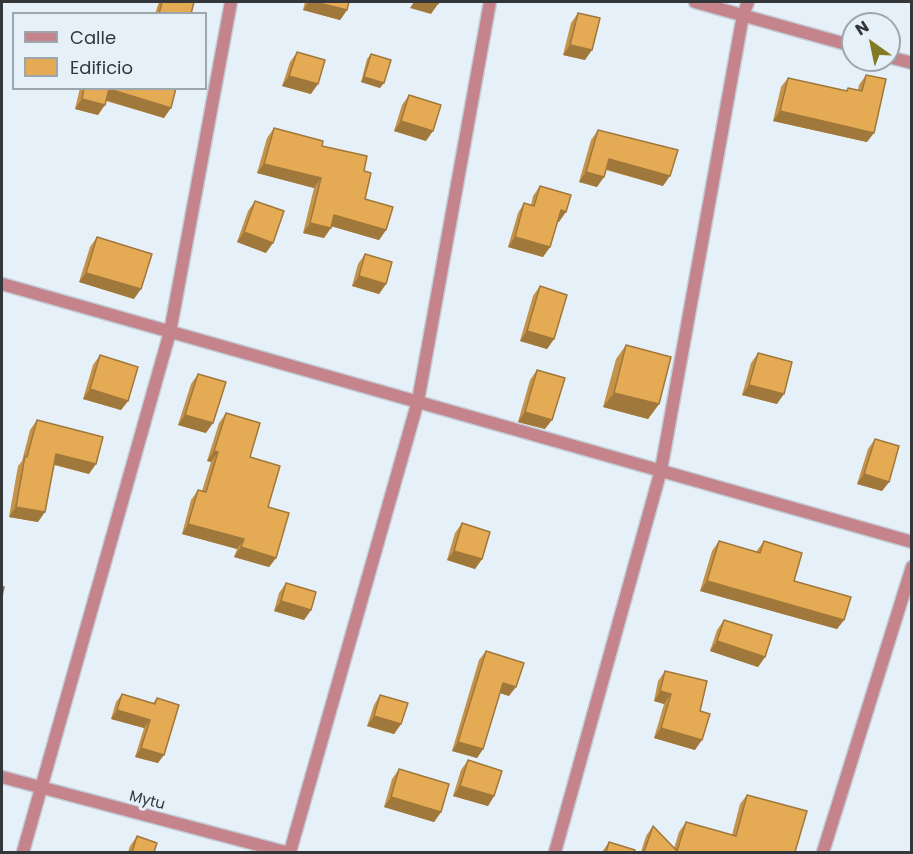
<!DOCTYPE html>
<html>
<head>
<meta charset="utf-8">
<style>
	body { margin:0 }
	#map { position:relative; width:913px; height:854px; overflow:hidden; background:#e6f0f9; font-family:Poppins,sans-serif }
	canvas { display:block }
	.frame { position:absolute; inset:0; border:3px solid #33373a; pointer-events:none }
	.legend { position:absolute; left:12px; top:12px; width:195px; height:78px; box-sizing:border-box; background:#e6f0f9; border:2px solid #9ea6ad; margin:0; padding:8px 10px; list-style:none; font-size:18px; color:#33373a }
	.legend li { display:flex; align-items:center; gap:12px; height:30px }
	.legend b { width:30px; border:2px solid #9ea6ad }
	.north { position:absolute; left:841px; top:12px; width:60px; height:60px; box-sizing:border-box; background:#e6f0f9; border:2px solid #9ea6ad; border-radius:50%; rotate:327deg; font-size:16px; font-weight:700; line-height:24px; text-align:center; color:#33373a }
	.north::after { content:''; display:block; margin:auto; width:21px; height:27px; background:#827b22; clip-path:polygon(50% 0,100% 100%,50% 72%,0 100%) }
</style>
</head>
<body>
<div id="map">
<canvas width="913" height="854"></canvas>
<div class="frame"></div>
<ul class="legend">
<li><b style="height:8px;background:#c5838b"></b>Calle</li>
<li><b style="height:16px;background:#e5ab54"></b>Edificio</li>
</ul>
<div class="north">N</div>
</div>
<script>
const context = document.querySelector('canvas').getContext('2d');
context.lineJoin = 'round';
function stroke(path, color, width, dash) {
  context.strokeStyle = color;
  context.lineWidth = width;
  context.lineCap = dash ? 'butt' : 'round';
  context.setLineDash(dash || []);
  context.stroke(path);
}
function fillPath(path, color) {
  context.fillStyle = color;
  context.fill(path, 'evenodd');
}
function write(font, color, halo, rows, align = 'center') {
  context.font = font + ' Poppins,sans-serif';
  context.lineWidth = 6;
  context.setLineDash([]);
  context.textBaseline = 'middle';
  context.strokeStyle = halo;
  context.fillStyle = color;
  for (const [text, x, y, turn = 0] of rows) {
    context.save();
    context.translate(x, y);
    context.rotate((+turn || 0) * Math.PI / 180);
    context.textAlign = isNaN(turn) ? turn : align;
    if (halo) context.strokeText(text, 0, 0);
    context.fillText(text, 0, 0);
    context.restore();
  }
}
const street = new Path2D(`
	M695,2L853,46
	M889,57L912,63
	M2,284L912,542
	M2,777L285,852
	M23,852L170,332L231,2
	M290,852L418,401L490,2
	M555,852L661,470L743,15L748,2
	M823,852L912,567`);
stroke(street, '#c2cbd3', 15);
stroke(street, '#c5838b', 12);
fillPath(new Path2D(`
	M159,2H194L191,14H155Z
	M305,2H349L347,10L340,20L303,10Z
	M578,13L585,60L563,55L571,23Z
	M297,52L311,94L282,86L290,62Z
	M371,54L380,88L361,82L367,59Z
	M866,75L867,142L773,121L781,87L788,78L846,91L848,88L858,90L859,85Z
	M80,88H176L164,118L106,101L98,115L75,109Z
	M409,95L426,141L394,131L402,105Z
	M274,128L322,146L364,171L365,199L386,230L379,240L331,226L324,238L303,233L314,188L257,173L267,138Z
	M598,130L663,186L606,170L597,187L579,182L591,140Z
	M540,186L559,222L557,221L550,247L543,257L508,247L518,213L524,203L531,205L533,196Z
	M255,201L266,253L237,242L248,211Z
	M97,237L134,299L79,282L90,247Z
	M365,254L386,284L379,294L352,286L358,264Z
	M540,286L554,339L547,349L520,341L533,296Z
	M626,345L659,404L648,419L603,407L616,359Z
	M758,353L777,404L742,395L751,363Z
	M100,355L128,401L121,410L83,399L93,365Z
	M537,370L545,429L518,422L530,380Z
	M198,374L206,433L178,425L191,384Z
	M226,413L250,457L268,507L276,558L269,567L234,557L237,549L182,534L191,500L198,490L202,491L211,462L207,461L219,423Z
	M37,420L89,474L54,465L38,522L9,517L18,466L22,461L30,430Z
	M875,439L889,482L882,491L857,484L868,449Z
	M462,523L482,559L475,569L447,560L455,533Z
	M719,541L756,552L764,541L794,581L844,620L837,629L700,591L712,551Z
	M286,583L311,610L304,620L274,611L279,593Z
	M724,620L765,657L758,667L710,651L717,630Z
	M486,651L509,696L500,693L483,749L477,758L452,751L479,660Z
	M665,671L700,711L695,750L654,738L664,704L654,701L658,681Z
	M122,694L153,703L157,698L158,763L135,757L144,728L111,719L116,702Z
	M380,695L401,724L394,734L367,726L374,705Z
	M468,760L494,796L488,806L453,796L461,770Z
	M399,769L441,812L434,822L384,807L392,779Z
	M747,795L795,852H641L646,836L653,826L674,848L679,832L686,822L732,835L740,804Z
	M137,836L154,852H128L130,846Z
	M609,842L634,852H602Z`), '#c59348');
fillPath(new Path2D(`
	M309,2H315L347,10L340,20L303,10Z
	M414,2H428L438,4L431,14L410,8Z
	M570,45L592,50L585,60L563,55Z
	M289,76L318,84L311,94L282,86Z
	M364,77L384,83L380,88L361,82Z
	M109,89L171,108L164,118L102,99Z
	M82,99L105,105L98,115L75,109Z
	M780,111L874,133L867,142L773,121Z
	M401,121L433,131L426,141L394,131Z
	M609,159L670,176L663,186L602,168Z
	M264,164L321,178L314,188L257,173Z
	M586,172L604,177L597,187L579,182Z
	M561,210L566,212L559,222L554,220Z
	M334,215L386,230L379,240L327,225Z
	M310,223L331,228L324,238L303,233Z
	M244,232L273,243L266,253L237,242Z
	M515,237L550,247L543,257L508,247Z
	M86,273L141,289L134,299L79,282Z
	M359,276L386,284L379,294L352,286Z
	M527,331L554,339L547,349L520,341Z
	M749,385L784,394L777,404L742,395Z
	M90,389L128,401L121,410L83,399Z
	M614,393L659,404L648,419L603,407Z
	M525,412L552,420L545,429L518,422Z
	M185,415L213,423L206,433L178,425Z
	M214,451L218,452L211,462L207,461Z
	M56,454L96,464L89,474L49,463Z
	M864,474L889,482L882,491L857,484Z
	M16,507L45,512L38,522L9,517Z
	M188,524L244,539L237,549L182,534Z
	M241,547L276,558L269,567L234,557Z
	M454,551L482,559L475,569L447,560Z
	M707,581L844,620L837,629L700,591Z
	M281,601L311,610L304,620L274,611Z
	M717,641L765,657L758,667L710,651Z
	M503,683L516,687L509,696L497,692Z
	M660,691L671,694L664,704L654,701Z
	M117,710L150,720L144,728L111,719Z
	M374,716L401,724L394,734L367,726Z
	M661,728L702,740L695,750L654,738Z
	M458,742L483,749L477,758L452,751Z
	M141,748L164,755L158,763L135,757Z
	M460,786L494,796L488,806L453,796Z
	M391,797L441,812L434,822L384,807Z`), '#a0783b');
const building = new Path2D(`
	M162,2H194L191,14H159Z
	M315,2H349L347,10Z
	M428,2H439L438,4Z
	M578,13L600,18L592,50L570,45Z
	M297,52L325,60L318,84L289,76Z
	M371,54L391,60L384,83L364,77Z
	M866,75L886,79L874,133L780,111L788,78L847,91L848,88L862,91Z
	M84,88H176L171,108L109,89L105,105L82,99Z
	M409,95L441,105L433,131L401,121Z
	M274,128L323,141L322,146L367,156L364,171L371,173L365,199L393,207L386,230L334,215L331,228L310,223L321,178L264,164Z
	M598,130L678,150L670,176L609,159L604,177L586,172Z
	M540,186L571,195L566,212L561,210L550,247L515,237L524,203L534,206Z
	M255,201L284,211L273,243L244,232Z
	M97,237L152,254L141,289L86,273Z
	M365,254L392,262L386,284L359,276Z
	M540,286L567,295L554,339L527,331Z
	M626,345L671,357L659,404L614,393Z
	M758,353L792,362L784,394L749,385Z
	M100,355L138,367L128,401L90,389Z
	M537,370L565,378L552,420L525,412Z
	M198,374L226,382L213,423L185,415Z
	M226,413L260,423L250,457L280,466L268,507L289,513L276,558L241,547L244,539L188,524L198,490L206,492L218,452L214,451Z
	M37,420L103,437L96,464L56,454L45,512L16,507L25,456L27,457Z
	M875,439L899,446L889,482L864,474Z
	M462,523L490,532L482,559L454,551Z
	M719,541L760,553L764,541L802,553L794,581L851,597L844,620L707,581Z
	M286,583L316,592L311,610L281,601Z
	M2,586L4,587L2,596Z
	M724,620L772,635L765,657L717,641Z
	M486,651L524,663L516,687L503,683L483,749L458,742Z
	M665,671L707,681L700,711L710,714L702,740L661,728L671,694L660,691Z
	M122,694L155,704L157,698L179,705L164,755L141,748L150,720L117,710Z
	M380,695L408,703L401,724L374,716Z
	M468,760L502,771L494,796L460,786Z
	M399,769L449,784L441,812L391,797Z
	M747,795L807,811L795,852H644L653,826L677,851L686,822L736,836Z
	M137,836L157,843L154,852H132Z
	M609,842L635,850L634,852H606Z`);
fillPath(building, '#e5ab54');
stroke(building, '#a0783b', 1.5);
write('15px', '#33373a', '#e6f0f9', [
	["Mytu",147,801,15]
]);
</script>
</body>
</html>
